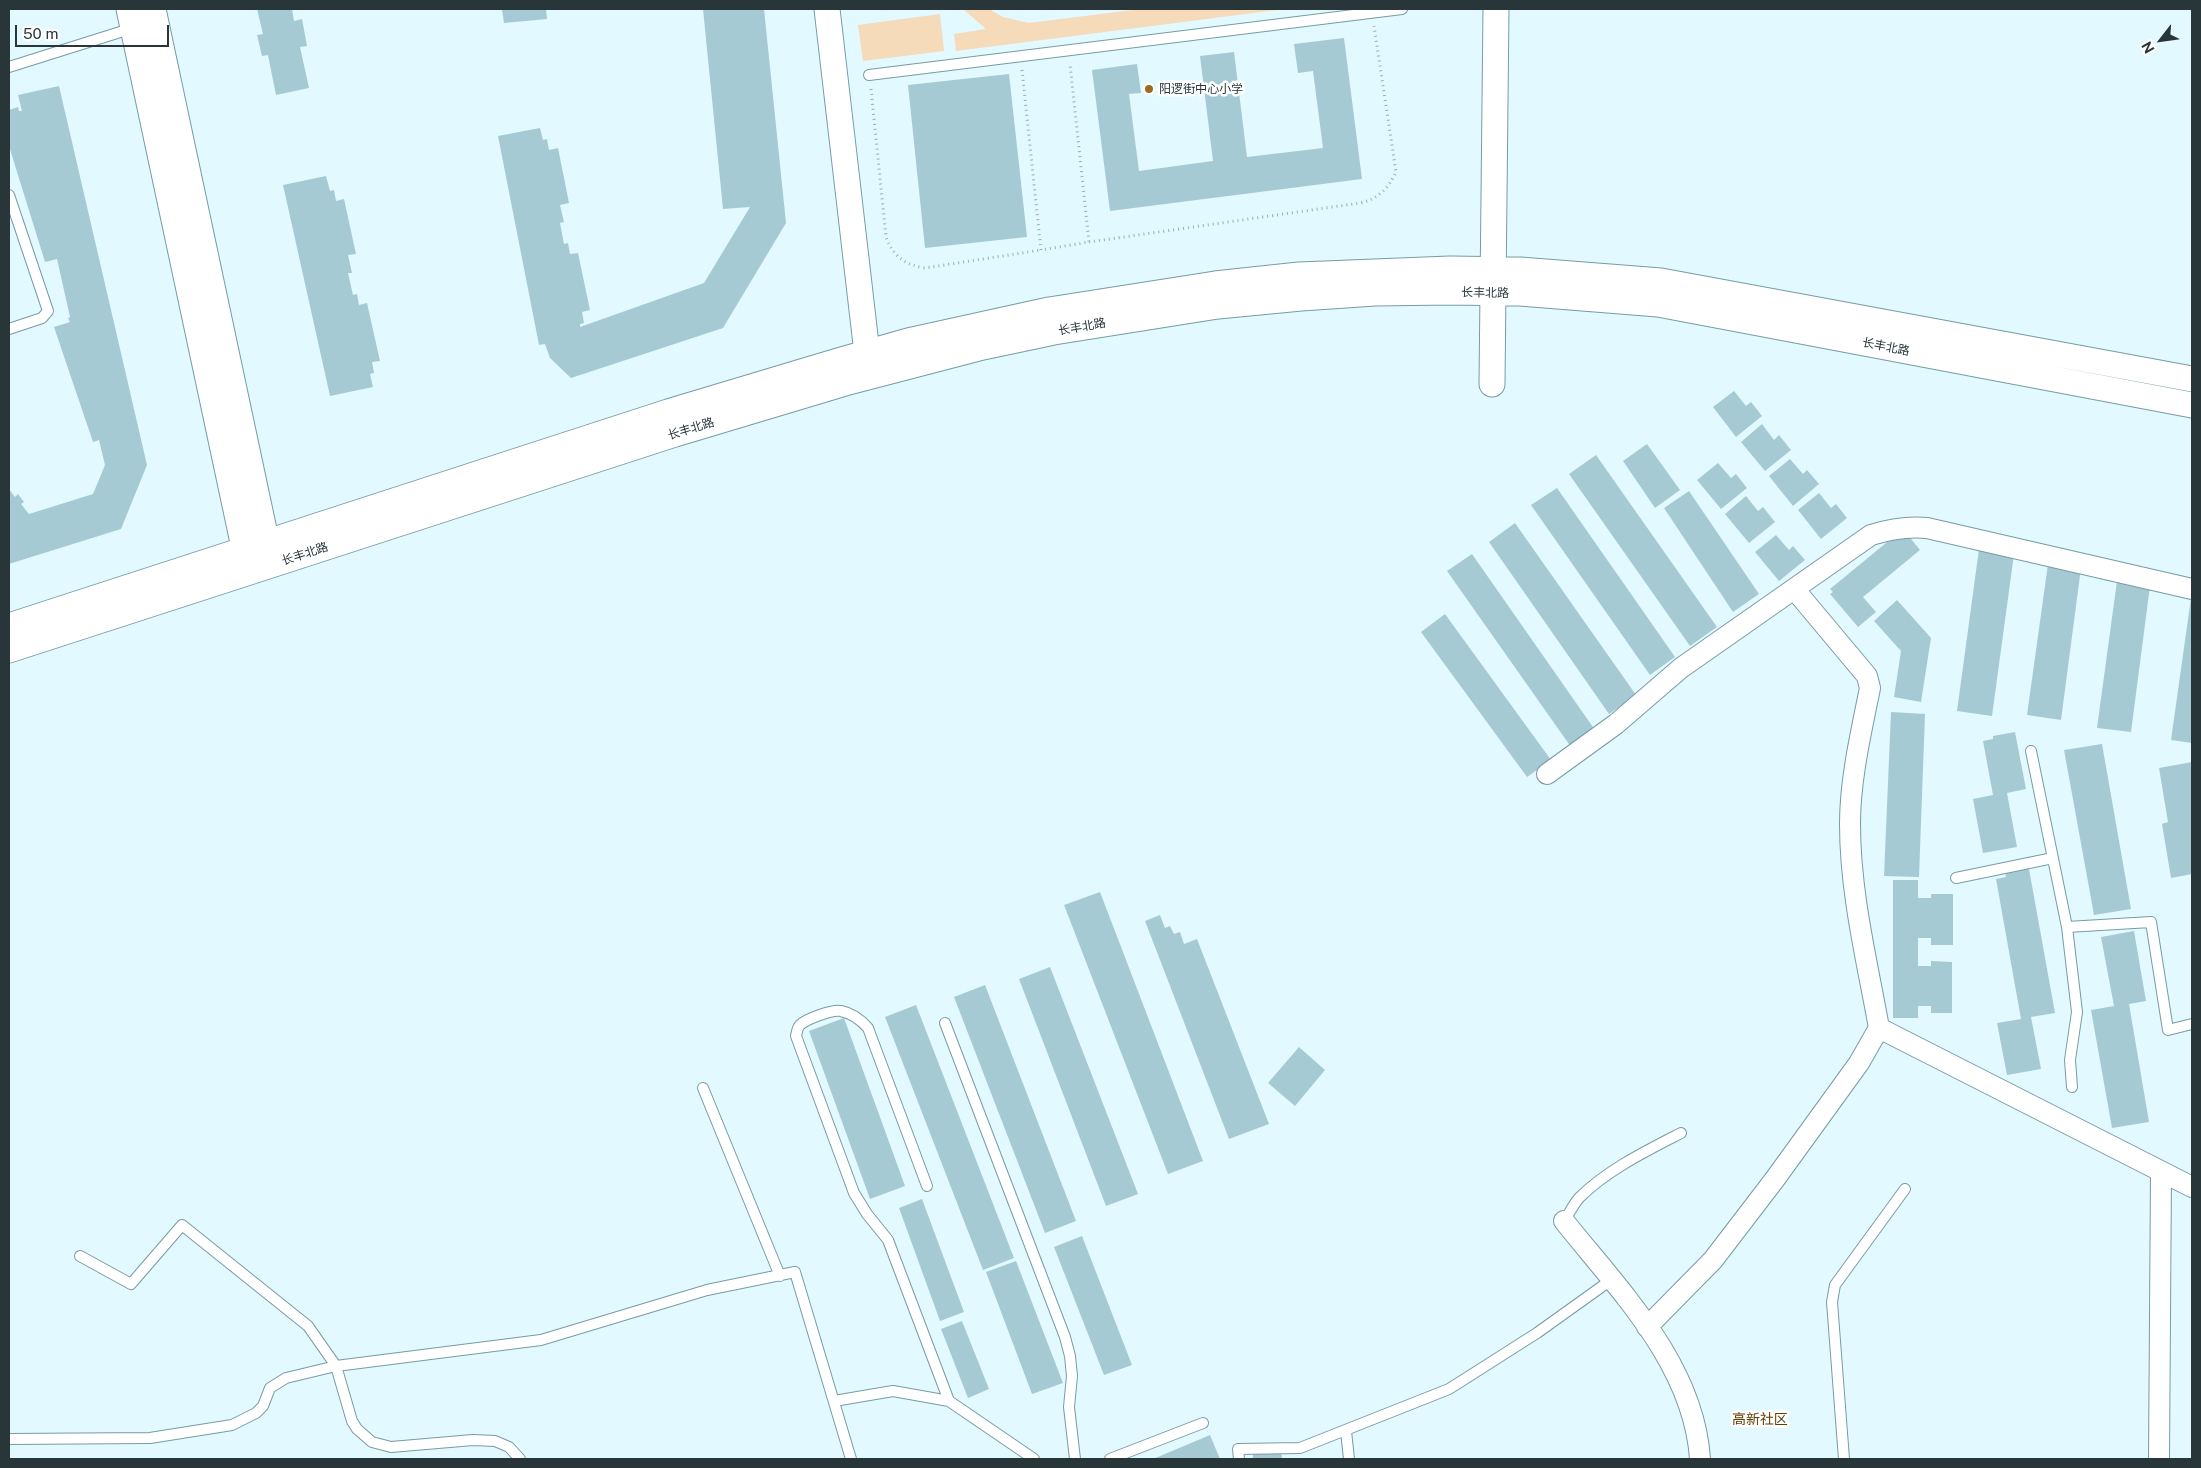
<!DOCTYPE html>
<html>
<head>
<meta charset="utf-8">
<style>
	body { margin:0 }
	#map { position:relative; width:2201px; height:1468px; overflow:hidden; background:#e2f9ff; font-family:"Public Sans",sans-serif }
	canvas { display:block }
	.frame { position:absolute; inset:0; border:10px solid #28363a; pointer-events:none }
	.north { position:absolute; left:2136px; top:15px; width:50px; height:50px; -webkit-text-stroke:4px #fff; paint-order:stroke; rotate:240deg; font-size:14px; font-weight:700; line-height:20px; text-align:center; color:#28363a }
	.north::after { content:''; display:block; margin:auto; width:18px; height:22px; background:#28363a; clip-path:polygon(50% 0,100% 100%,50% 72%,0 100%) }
	.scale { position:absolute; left:15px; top:25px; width:154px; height:22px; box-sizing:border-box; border:2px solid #28363a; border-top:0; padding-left:6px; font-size:15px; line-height:18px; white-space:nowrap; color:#28363a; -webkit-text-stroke:4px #fff; paint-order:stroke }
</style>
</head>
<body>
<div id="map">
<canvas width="2201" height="1468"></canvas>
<div class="frame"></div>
<div class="north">N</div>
<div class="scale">50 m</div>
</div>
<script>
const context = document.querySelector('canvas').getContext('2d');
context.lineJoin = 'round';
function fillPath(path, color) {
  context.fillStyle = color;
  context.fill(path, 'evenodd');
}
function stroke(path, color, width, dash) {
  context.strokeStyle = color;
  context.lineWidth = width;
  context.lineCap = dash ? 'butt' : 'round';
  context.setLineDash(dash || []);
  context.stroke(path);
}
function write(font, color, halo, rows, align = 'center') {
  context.font = font + ' "Public Sans","Noto Sans SC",sans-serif';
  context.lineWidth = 5;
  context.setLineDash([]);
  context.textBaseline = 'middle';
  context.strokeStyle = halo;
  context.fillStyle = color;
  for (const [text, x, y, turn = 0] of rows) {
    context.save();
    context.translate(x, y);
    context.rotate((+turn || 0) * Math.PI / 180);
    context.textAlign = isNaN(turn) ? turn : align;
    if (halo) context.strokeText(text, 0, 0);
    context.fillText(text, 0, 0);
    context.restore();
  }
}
fillPath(new Path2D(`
	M963,9H989L1003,17L1029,23L1141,9H1285L956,51L954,34L986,29Z
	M940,14L944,51L863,61L858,25Z`), '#f5dbba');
fillPath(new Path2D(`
	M257,9H292L294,21L302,19L307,46L300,47L309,88L276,95L268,55L262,56L257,35L263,34Z
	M502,9H546L547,19L504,23Z
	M703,9H764L786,223L723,328L571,378L550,358L545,344L539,345L498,136L540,128L543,140L547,139L549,150L558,148L569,203L560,205L564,222L560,223L564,244L568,243L570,254L578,253L590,310L582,312L584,323L580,324V327L704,283L750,207L723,209Z
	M1344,38L1362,179L1110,211L1092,70L1137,64L1141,93L1129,94L1139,171L1213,161L1200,56L1234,52L1247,157L1323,148L1313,71L1298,73L1294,44Z
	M1009,74L1027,237L925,248L908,85Z
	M59,86L147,465L121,529L9,564V489L15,497L18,494L24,502L21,504L29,514L93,494L105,465L99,440L93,442L54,327L70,322L68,318L70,317L57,259L45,262L9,146V110L18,107L19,111H22L18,95Z
	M326,176L330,191L334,190L336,201L344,199L356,254L348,255L352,273H348L353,295L357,294L359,305L367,303L380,361L372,362L374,373L370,374L373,387L330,396L283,185Z
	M1734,391L1746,406L1751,402L1762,416L1736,437L1713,407Z
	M1762,424L1774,440L1779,435L1791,450L1765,471L1741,442Z
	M1647,444L1680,490L1655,508L1623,461Z
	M1596,455L1717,627L1690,646L1569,474Z
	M1790,459L1803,474L1807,470L1819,484L1793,506L1769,476Z
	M1718,463L1731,478L1736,474L1747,488L1721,509L1697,480Z
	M1557,488L1675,657L1650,675L1531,505Z
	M1689,491L1759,594L1733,612L1664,508Z
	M1819,493L1831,508L1836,504L1847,518L1821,539L1798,510Z
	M1746,496L1758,511L1763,507L1775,522L1749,543L1725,514Z
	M1515,523L1636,695L1609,714L1489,542Z
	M1903,529L1920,550L1863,597L1876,612L1858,627L1830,594L1833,592L1830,589Z
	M1776,535L1789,550L1793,546L1805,560L1779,581L1755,552Z
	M1979,549L2014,554L1992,716L1957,711Z
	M1472,554L1595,730L1571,747L1447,571Z
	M2048,564L2081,568L2061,720L2027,715Z
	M2117,581L2150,586L2131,732L2097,728Z
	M2191,598H2192V743L2171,740Z
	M1897,600L1931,638L1921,702L1894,697L1901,651L1874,621Z
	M1445,614L1551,760L1527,777L1421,632Z
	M1891,712L1925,714L1919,877L1884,876Z
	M2015,732L2026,789L2007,793L2017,847L1983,853L1973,799L1993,795L1983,741L1993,739V736Z
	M2102,744L2131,909L2094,915L2064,750Z
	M2192,762V874L2171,878L2162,824L2168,822L2159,768Z
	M2029,869L2055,1013L2031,1017L2041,1069L2007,1075L1997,1023L2021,1019L1996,879L2006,877L2005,872Z
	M1893,880H1918V898H1931V894H1953V945H1931V938H1918V966H1931V961L1952,962V1013H1931V1006H1918V1018H1893Z
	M1100,892L1203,1161L1168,1174L1064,905Z
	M1160,915L1165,928L1170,926L1174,934L1180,932L1184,944L1197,939L1269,1124L1229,1139L1145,921Z
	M2134,931L2146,1001L2129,1004L2149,1122L2112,1128L2091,1010L2114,1006L2101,937Z
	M1050,967L1138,1194L1106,1206L1019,979Z
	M985,985L1076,1221L1045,1233L954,997Z
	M916,1005L1014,1258L983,1270L885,1017Z
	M844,1018L905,1186L870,1199L809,1031Z
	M1299,1047L1325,1070L1295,1106L1268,1083Z
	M922,1199L964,1312L940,1321L899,1208Z
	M1082,1236L1132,1365L1104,1375L1054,1247Z
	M1016,1261L1063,1383L1032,1394L986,1272Z
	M962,1321L989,1389L968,1398L941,1329Z
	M1210,1435L1220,1459H1153Z
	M1281,1450L1282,1459H1253V1453Z`), '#a6cad4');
const service = new Path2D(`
	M9,67L133,28
	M869,75L1402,9
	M9,195L48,311L42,318L9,329
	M2031,751L2067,927L2077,1012L2070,1060L2072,1087
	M1956,878L2053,858
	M2067,927L2151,922L2168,1030L2192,1024
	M945,1023L1065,1337L1070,1356L1072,1376L1069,1407L1075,1459
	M703,1088L780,1276
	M927,1186L868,1028C861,1020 851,1013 841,1011C833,1009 806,1019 800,1025C797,1028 797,1032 796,1036L854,1193L867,1214L888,1240L949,1401
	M1564,1221C1569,1214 1573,1205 1579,1198C1607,1170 1646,1151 1681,1133
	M80,1256L131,1284L182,1225L308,1326L336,1366L352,1421L357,1429L372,1442L391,1447L473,1440L495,1441L509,1447L520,1459
	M834,1401L893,1391L949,1401L1034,1459
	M1346,1431L1349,1459
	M9,1439L150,1438L232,1425L256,1413L263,1406L270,1388L286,1378L336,1366L541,1340L707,1290L795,1272L851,1459
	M1110,1459L1203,1423
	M1239,1459L1238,1449L1300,1448L1449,1389L1537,1333L1611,1280
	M1844,1459L1832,1302L1835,1285L1905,1189`);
const minor = new Path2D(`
	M1547,774L1616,724L1681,668L1871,535C1890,529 1907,526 1927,528L2192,589
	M1879,1028L2192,1187
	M1564,1221C1620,1291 1694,1365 1700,1459
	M1647,1327L1713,1260L1775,1179L1859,1063L1879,1028C1867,961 1850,893 1850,824C1850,779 1861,733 1870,688L1867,676L1795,590
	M2159,1459L2161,1172`);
const tertiary = new Path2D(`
	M129,9L248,566
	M153,9L270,558
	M827,9L867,353
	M1492,384L1496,9
	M9,626L668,412L838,361L908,341L1049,310L1215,284L1299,275L1450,269L1520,270L1661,281L2192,379
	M9,650L675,434L845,383L983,347L1054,332L1218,306L1301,298L1375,293L1450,292L1520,293L1658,304L2192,405`);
stroke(service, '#789ba5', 12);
stroke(minor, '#789ba5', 22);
stroke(tertiary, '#789ba5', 27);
stroke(new Path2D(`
	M1022,70L1041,250L1089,242L1070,64
	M871,89L886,237C893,256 905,265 925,268L1041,250
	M1089,242L1360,203C1378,199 1388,189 1396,172L1374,26`), '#9aadb3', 3, [1, 4]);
stroke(service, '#fff', 10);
stroke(minor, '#fff', 20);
stroke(tertiary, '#fff', 25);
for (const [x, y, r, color] of [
	[1149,89,5,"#9c6b1f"]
]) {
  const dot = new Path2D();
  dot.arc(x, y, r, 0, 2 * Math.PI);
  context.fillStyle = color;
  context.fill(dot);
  stroke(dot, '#fff', 2);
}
write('12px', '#28363a', '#fff', [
	["阳逻街中心小学",1159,89]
], 'left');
write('12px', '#28363a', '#fff', [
	["长丰北路",1485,293,1],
	["长丰北路",1082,327,-10],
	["长丰北路",1886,347,11],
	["长丰北路",691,429,-17],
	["长丰北路",305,554,-18]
]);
write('14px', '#5f3e05', '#fff', [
	["高新社区",1760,1420]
]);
</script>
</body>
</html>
